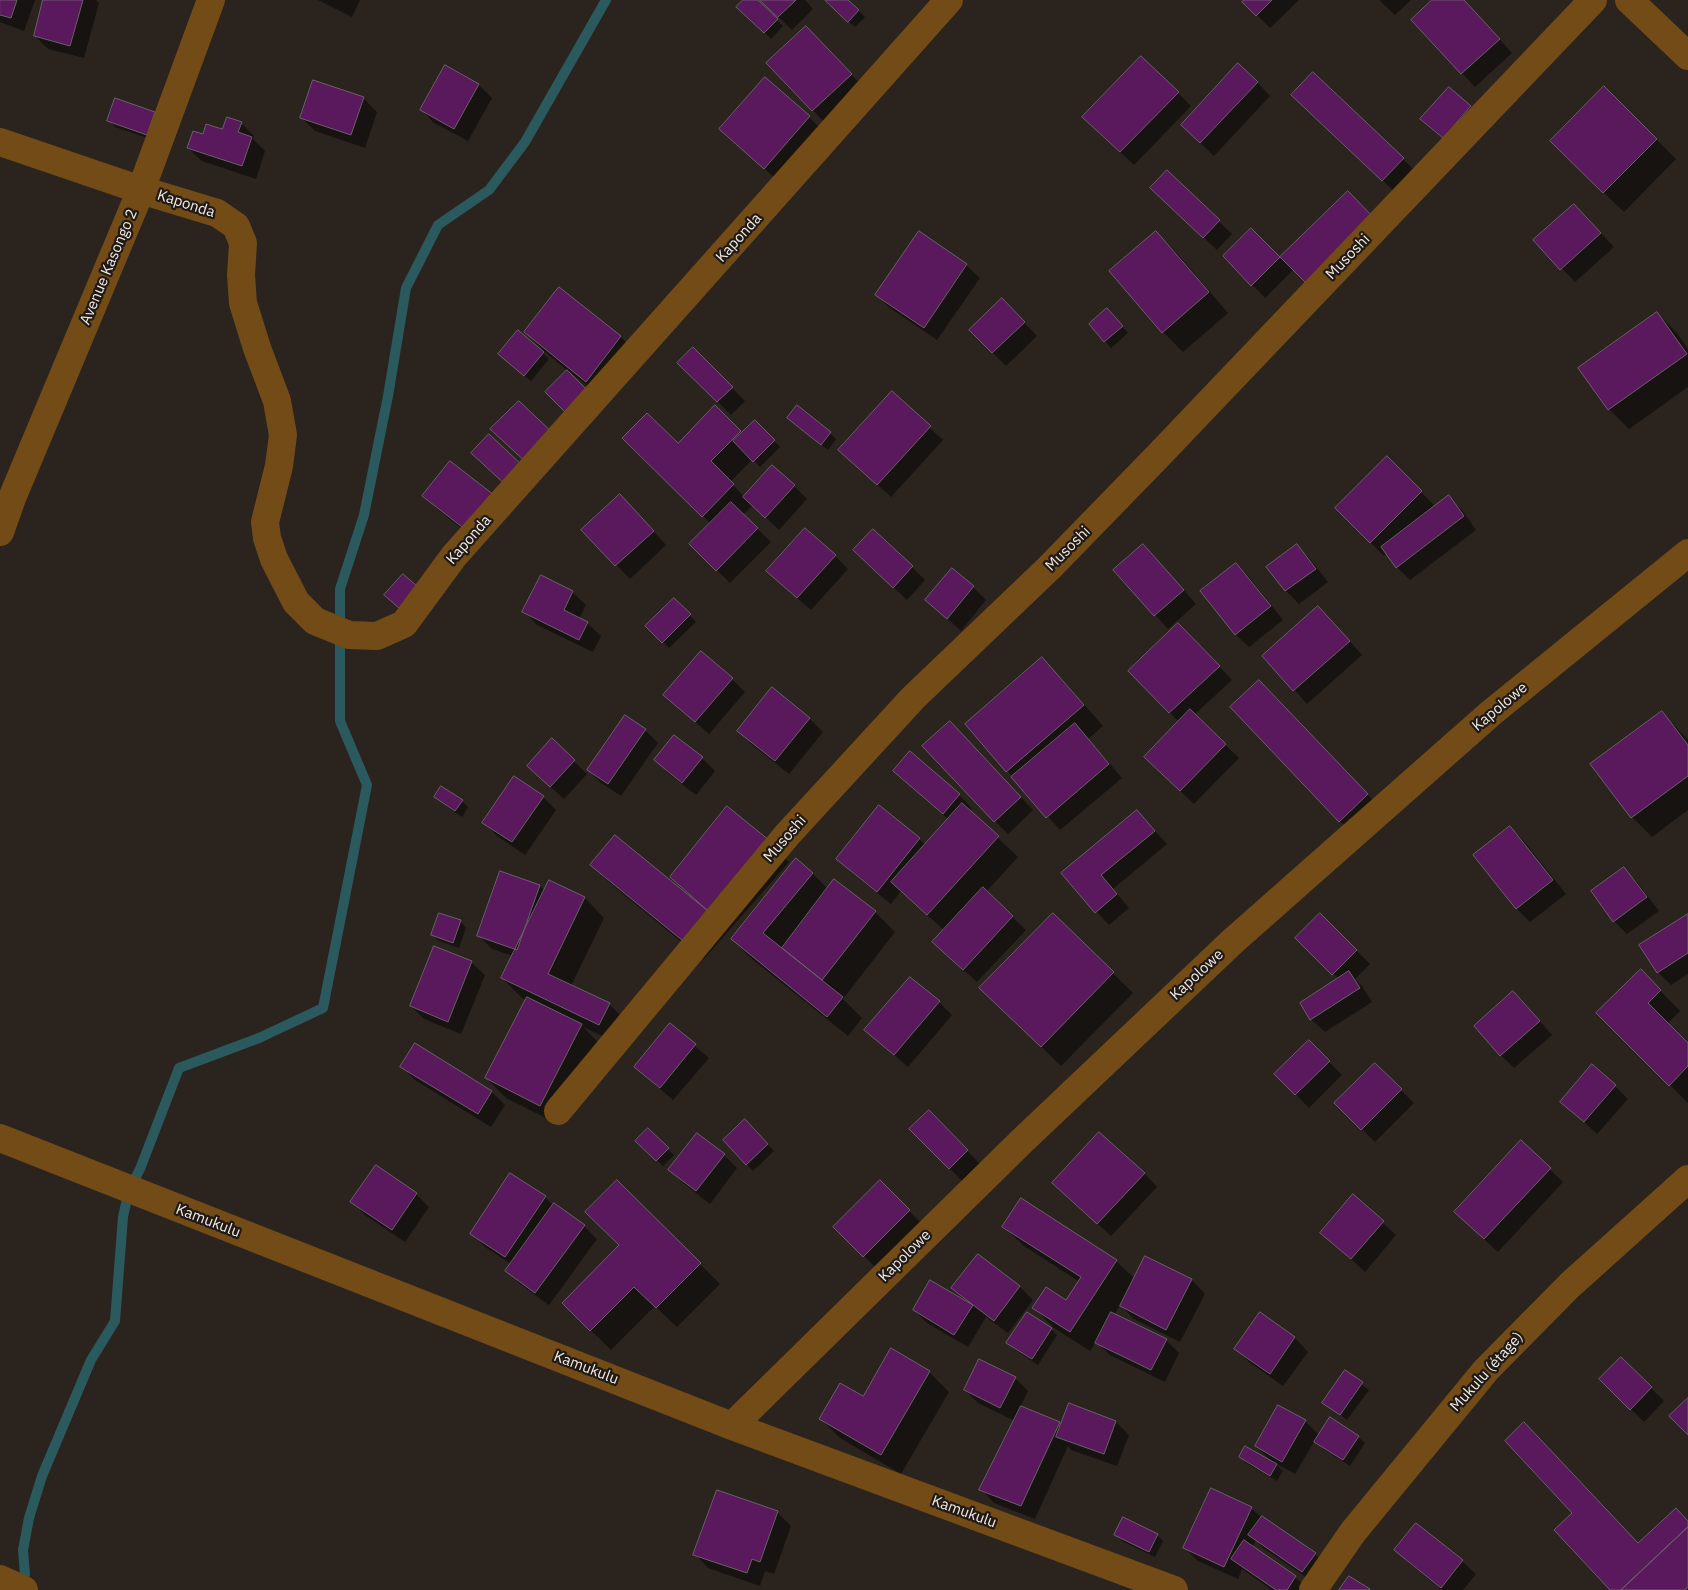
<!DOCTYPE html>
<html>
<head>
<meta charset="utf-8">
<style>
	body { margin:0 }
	canvas { display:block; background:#2a231e }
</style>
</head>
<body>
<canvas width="1688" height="1590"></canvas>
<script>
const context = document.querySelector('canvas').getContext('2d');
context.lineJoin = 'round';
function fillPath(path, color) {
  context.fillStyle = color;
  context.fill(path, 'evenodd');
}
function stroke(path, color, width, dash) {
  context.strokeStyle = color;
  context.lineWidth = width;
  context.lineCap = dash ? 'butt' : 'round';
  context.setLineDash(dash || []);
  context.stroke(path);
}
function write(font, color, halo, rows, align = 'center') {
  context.font = font + ' "IBM Plex Sans",sans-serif';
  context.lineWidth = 4.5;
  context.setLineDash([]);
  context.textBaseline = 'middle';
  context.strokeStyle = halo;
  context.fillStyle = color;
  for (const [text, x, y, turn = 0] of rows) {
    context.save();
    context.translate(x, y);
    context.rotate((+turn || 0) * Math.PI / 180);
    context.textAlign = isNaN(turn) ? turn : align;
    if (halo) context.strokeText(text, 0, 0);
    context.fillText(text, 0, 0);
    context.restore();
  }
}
fillPath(new Path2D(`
	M0,0H35L24,31L0,22Z
	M45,0H96L99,3L84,58L48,49L35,36Z
	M318,0H360L352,17Z
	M744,0H756L783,26L771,39L738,7Z
	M761,0H805L813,9L792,30Z
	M824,0H847L865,17L855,27Z
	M1247,0H1299L1270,28L1244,2Z
	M1379,0H1411L1395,15Z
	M1434,0H1464L1512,53L1475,87L1412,20Z
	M819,40L864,88L826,124L768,63Z
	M445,67L479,85L492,98L468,141L434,123L421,109Z
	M1257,82L1270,96L1214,156L1195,138Z
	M1449,88L1483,121L1456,151L1422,119Z
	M1604,88L1676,159L1624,212L1571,161Z
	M1178,93L1191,106L1134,165L1097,130Z
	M363,98L377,112L365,148L315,131L302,118Z
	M116,99L155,113L161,120L153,140L115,127L109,120Z
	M1306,108L1403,159L1416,172L1396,193Z
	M809,117L822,130L778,181L721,129Z
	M241,123L254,136L253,139L265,151L256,179L202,161L188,148L203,135L223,131Z
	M1167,172L1232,234L1217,250L1165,201Z
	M1348,193L1294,269L1265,298L1224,256L1251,230L1281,258Z
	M1587,218L1614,247L1575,282L1535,240Z
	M1156,232L1176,252L1228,313L1183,352L1163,332L1111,271Z
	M920,233L966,265L980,278L937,340L890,308L877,295Z
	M559,289L621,337L640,357L606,401L570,372L547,392L568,371L545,352L544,354L549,359L531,381L499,354L542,351L543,350L525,332Z
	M1002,300L1037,336L1006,366L970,330Z
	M1657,313L1677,333L1688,349V387L1629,429L1609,409L1580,369Z
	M1113,316L1128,333L1111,348L1105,341Z
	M693,349L745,401L731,415L679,363Z
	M892,393L943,440L891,497L839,450Z
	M715,407L742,434L755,421L780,447L760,467L753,459L730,482L744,497L794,486L807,499L779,530L753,505L743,515L771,542L730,583L691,544L711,524L624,438L678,444Z
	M795,424L830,433L836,439L828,450Z
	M1387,458L1434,505L1428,511L1429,512L1449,497L1462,510L1476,530L1410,580L1397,567L1387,553L1384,556L1336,508Z
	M424,496H493L480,543L437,509Z
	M633,509L666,545L630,579L583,530Z
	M1297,545L1310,559L1328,582L1299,604L1286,591L1268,567Z
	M835,556L848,569L811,610L781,584Z
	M1156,559L1196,604L1168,629L1115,570Z
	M868,563L912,567L925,580L907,600Z
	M1236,564L1249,577L1283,620L1249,647L1235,634Z
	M973,587L986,600L961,631L927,600Z
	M572,592L586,605L579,619L587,623L601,636L593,652L537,625L524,611Z
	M674,599L696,622L669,648L647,626Z
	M1332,621L1362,655L1307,704L1264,656Z
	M1192,638L1232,680L1194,715L1239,758L1194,804L1159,770L1179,722L1130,671Z
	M1042,659L1062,679L1103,726L1088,739L1122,778L1060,830L966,724Z
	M732,679L745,692L709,734L665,695Z
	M773,689L810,719L823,732L789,774L751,744L738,730Z
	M1279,702L1387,815L1360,841L1340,821Z
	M1662,712L1688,740V810L1652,837L1632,817Z
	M645,730L658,743L621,796L601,783L588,770Z
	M963,736L1033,810L1008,834L995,821Z
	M674,737L702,758L715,771L696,795L669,774L656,760Z
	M552,740L587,774L564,799L542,779Z
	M895,771L959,795L972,808L969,811L1018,857L986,892L1026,930L977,982L947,955L945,931L901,891L891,904L851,872L837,858L919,839L926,845L949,820Z
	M436,797L462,801L468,807L462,817L442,803Z
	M543,797L556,810L525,855L497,836L484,822Z
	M1137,811L1167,844L1113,889L1129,908L1109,925L1062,873Z
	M1510,827L1523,840L1566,894L1530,922L1517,909L1475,855Z
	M770,842L789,862L703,960L611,884L591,865L690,898L691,897L671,877Z
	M1624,869L1637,882L1659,911L1627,934L1614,921Z
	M500,873L540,886L545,891L549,881L585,898L604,918L571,986L609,1004L629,1024L619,1044L583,1027L601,1045L560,1125L506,1098L486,1078L527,1000L522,998L502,978L513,956L492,949L479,936Z
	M812,873L828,889L875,912L895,932L843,999L862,1018L848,1036L752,959L732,939Z
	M1053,915L1133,993L1061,1066L1001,1008Z
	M1320,915L1370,964L1355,979L1362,986L1372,1002L1325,1032L1311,1019L1339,979L1297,938Z
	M1688,915V974L1671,985L1658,972Z
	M460,921L466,928L459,948L439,941L432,935Z
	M471,962L485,975L461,1034L424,1019L411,1006Z
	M1641,971L1680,1011L1667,1024L1688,1045V1103L1598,1013Z
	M939,1002L952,1015L908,1067L866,1030Z
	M1527,1006L1552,1035L1514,1068L1501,1055Z
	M670,1025L709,1058L673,1100L635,1067Z
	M1309,1042L1342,1075L1309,1108L1276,1074Z
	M415,1045L492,1092L505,1105L491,1127L415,1080L402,1067Z
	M1375,1065L1414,1103L1375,1142L1336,1103Z
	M1615,1086L1628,1099L1597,1134L1561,1101Z
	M942,1125L980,1164L963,1182L911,1129Z
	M751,1127L774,1151L753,1171L724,1140Z
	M648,1130L674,1155L663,1166L637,1141Z
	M1521,1142L1563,1182L1498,1252L1469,1225Z
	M724,1155L737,1168L710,1204L683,1183L670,1170Z
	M1144,1173L1157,1187L1111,1236L1067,1196Z
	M617,1182L720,1284L677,1327L655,1306L611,1350L563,1303L620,1246Z
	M880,1182L922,1224L877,1269L835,1227Z
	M416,1194L429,1207L405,1242L365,1215L352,1202Z
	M1353,1196L1396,1235L1365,1272L1322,1232Z
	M545,1197L554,1206L584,1226L597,1239L549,1305L520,1284L507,1271L511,1264L485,1247L471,1233Z
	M1004,1227L1116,1261L1135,1279L1146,1258L1192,1280L1205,1294L1180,1342L1134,1319L1120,1305L1114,1315L1166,1340L1179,1353L1165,1382L1110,1355L1096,1342L1090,1351L1054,1328L1034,1308L1067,1302L1080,1282L1024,1246Z
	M978,1256L1020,1287L1033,1300L1008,1333L986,1317L968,1347L927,1323L914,1310L968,1303L953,1288Z
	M1260,1314L1295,1338L1308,1352L1283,1386L1249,1362L1236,1348Z
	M1051,1329L1057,1335L1038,1365L1014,1349L1008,1343Z
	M891,1350L929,1372L949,1392L901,1474L840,1438L820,1418L863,1398Z
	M1621,1359L1664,1401L1644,1422L1601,1379Z
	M1345,1372L1369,1390L1347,1420L1324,1402Z
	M1015,1378L1028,1391L1020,1407L1059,1423L1062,1425L1070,1405L1116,1422L1129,1435L1117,1466L1071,1450L1068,1446L1035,1519L994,1503L981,1489L1015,1421L978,1403L965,1390Z
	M1331,1419L1358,1437L1365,1443L1350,1466L1322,1448L1315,1440L1295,1474L1275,1463L1283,1471L1277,1481L1246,1463L1240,1457L1271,1461L1256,1446L1305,1421L1320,1436Z
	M1251,1508L1262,1518L1315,1554L1328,1567L1316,1584L1263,1548L1256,1540L1252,1548L1295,1577L1309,1590H1272L1242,1569L1238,1579L1198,1561L1185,1548Z
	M777,1512L791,1526L774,1574L765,1571L760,1586L708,1568L695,1554Z
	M1416,1524L1462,1561L1476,1574L1463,1590H1442L1409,1563L1396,1550Z
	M1115,1534L1157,1535L1163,1541L1155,1557L1122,1541Z`), '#0007');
stroke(new Path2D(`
	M18,1587L25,1574L23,1550L29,1518L42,1476L91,1360L115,1321L123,1217L129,1190L140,1169L179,1068L259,1038L323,1008L367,785L340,721V589L364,515L388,396L406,288L438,225L489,190L525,142L606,0`), '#2a595e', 10);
const building = new Path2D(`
	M0,0H17L11,18L0,15Z
	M43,0H83L70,46L34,36Z
	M743,0H758L778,19L764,33L736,7Z
	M760,0H796L778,17Z
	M825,0H848L859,10L848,22Z
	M1245,0H1272L1256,16L1242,2Z
	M1432,0H1464L1500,39L1461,74L1411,20Z
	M806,26L852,74L812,111L766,63Z
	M1141,56L1179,92L1120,152L1082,117Z
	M1238,63L1258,82L1200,143L1181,125Z
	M445,65L479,84L454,129L420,110Z
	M1313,72L1404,158L1382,181L1291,95Z
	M765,77L810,116L764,169L719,129Z
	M313,80L364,97L351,135L300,118Z
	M1604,86L1657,139L1603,193L1550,141Z
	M1449,87L1471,106L1443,138L1420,119Z
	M115,98L155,112L147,135L107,121Z
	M227,117L242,122L238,132L252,137L242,166L187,148L193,131L203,134L206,124L222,129Z
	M1167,170L1220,220L1203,238L1150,188Z
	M1348,191L1373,217L1305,282L1280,257Z
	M1574,204L1601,233L1560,270L1533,240Z
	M1251,228L1280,257L1251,286L1223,256Z
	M919,231L967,264L924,328L875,295Z
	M1156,231L1209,292L1162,333L1109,271Z
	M559,287L621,336L586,382L524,332Z
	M1002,298L1025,322L992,353L969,330Z
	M1107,308L1123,326L1104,342L1089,324Z
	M1657,312L1687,354L1608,410L1578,368Z
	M518,330L544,352L524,376L498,354Z
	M693,347L733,387L717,402L677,363Z
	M567,370L591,394L569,416L545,392Z
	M892,391L931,426L877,485L838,450Z
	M519,401L555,435L529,465L490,429Z
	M715,405L741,431L711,461L734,484L702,517L622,438L647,413L678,443Z
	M797,405L831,432L821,445L787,418Z
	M755,420L775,440L753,462L733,441Z
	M489,434L525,468L508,487L471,453Z
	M1387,456L1422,491L1370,543L1335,508Z
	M450,461L494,495L466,530L422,496Z
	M772,465L795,485L765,518L743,497Z
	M620,494L654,531L615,566L581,530Z
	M1449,495L1464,516L1396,568L1381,547Z
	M731,502L758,528L716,571L689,544Z
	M805,528L836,555L797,598L766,571Z
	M873,529L913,566L893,588L853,550Z
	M1143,544L1184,590L1154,616L1113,570Z
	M1297,544L1316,569L1285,591L1266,567Z
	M1236,563L1271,606L1235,635L1200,591Z
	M952,568L974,586L947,619L925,600Z
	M403,574L425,593L406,614L384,595Z
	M541,575L573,591L564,610L588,622L579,640L522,612Z
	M674,598L691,614L662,643L645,626Z
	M1318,606L1350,641L1293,691L1262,656Z
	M1178,623L1220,666L1169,713L1128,671Z
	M701,651L733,678L695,722L663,695Z
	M1042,657L1084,705L1006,772L965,724Z
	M1259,680L1368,794L1339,822L1230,707Z
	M772,687L810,718L775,761L737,731Z
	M1190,709L1226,744L1180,791L1144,757Z
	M1662,711L1688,745V776L1631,818L1590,764Z
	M625,715L646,729L608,784L587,770Z
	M950,721L1021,797L994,822L922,746Z
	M1075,723L1109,764L1046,818L1011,777Z
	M674,735L703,757L682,783L654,760Z
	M552,738L575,760L550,787L527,766Z
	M910,751L960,794L943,814L893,771Z
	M514,776L544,796L512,842L482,823Z
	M441,786L463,800L455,811L434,797Z
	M962,803L999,836L927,915L891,882Z
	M879,805L920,838L877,892L836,859Z
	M727,806L770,841L708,911L670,877Z
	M1137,810L1155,831L1101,875L1117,894L1095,913L1061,873Z
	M1510,826L1553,880L1516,909L1473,855Z
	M615,835L708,911L683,941L590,865Z
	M796,858L813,873L763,933L843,997L827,1017L731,939Z
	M1624,867L1647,897L1613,922L1591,891Z
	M500,871L540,885L517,950L477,936Z
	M834,879L876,911L822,980L782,948Z
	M549,880L585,897L548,974L610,1003L599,1025L501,978Z
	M983,887L1013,916L963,970L932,942Z
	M439,913L461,920L453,943L431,935Z
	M1053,913L1114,972L1041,1047L979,988Z
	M1320,913L1357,950L1332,975L1295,938Z
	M1688,914V953L1657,973L1639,945Z
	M434,946L472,961L448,1022L410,1006Z
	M1641,969L1661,990L1648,1003L1688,1043V1066L1669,1086L1596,1013Z
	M1349,971L1360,988L1310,1020L1300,1003Z
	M910,977L940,1001L894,1055L864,1030Z
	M1513,991L1540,1021L1500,1056L1474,1026Z
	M527,997L582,1024L540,1106L485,1078Z
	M670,1023L696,1044L660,1088L634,1067Z
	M1309,1040L1330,1061L1295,1095L1274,1074Z
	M415,1043L492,1091L478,1114L400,1067Z
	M1375,1063L1402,1089L1361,1130L1334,1103Z
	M1592,1064L1616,1085L1584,1122L1560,1102Z
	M929,1110L968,1150L949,1169L909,1129Z
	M745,1119L768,1144L746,1165L723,1140Z
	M648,1128L669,1148L656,1161L635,1141Z
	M1099,1132L1145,1173L1097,1224L1052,1183Z
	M697,1133L725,1154L696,1191L668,1170Z
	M1521,1140L1551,1168L1484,1239L1454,1212Z
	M376,1165L417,1193L392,1230L350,1202Z
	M510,1173L546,1196L505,1257L470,1234Z
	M617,1180L701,1263L656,1308L634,1287L590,1331L562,1303L619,1245L585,1212Z
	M880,1180L910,1210L863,1257L833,1227Z
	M1353,1194L1384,1221L1351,1259L1320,1233Z
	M1021,1198L1117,1260L1070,1332L1032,1308L1046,1287L1066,1300L1081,1277L1002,1227Z
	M554,1203L585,1225L535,1293L505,1271Z
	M978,1254L1020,1286L994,1321L951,1288Z
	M1145,1256L1192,1279L1166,1330L1120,1306Z
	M930,1280L973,1305L954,1335L913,1310Z
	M1027,1312L1052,1328L1032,1359L1006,1343Z
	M1111,1312L1167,1339L1151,1370L1095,1343Z
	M1260,1312L1295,1337L1270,1374L1234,1349Z
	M891,1348L930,1371L881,1455L819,1419L840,1383L863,1396Z
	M1621,1357L1652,1387L1630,1410L1599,1379Z
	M979,1359L1016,1377L1000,1408L964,1390Z
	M1345,1370L1363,1382L1340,1415L1322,1403Z
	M1688,1398V1435L1669,1416Z
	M1069,1403L1116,1421L1104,1454L1056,1437Z
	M1278,1405L1306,1420L1282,1462L1255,1446Z
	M1021,1406L1060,1422L1021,1506L979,1490Z
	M1330,1417L1359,1436L1343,1460L1314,1442Z
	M1524,1422L1638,1543L1676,1508L1688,1521V1527L1621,1590H1610L1554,1530L1572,1513L1505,1441Z
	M1245,1446L1277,1464L1270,1476L1239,1457Z
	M1211,1488L1252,1507L1224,1567L1183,1548Z
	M717,1490L778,1511L760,1562L752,1559L747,1573L693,1555Z
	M1262,1516L1316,1553L1302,1572L1248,1535Z
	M1123,1517L1158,1534L1149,1552L1114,1535Z
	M1416,1523L1463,1560L1441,1588L1394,1550Z
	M1688,1527V1587L1684,1590H1621Z
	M1244,1540L1296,1576L1287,1590H1276L1231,1559Z
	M1349,1576L1370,1589L1369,1590H1339Z`);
fillPath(building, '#5a195d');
stroke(building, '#686168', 1);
stroke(new Path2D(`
	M1629,0L1688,56
	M0,142L141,190L217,213L236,226L243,243L241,275L243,303L257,348L277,401L283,435L279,466L265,522L267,538L274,559L296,602L315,621L349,635L377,636L404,624L454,556L949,0
	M0,532L12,498L141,190L211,0
	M558,1111L787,835L913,698L1050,567L1157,457L1593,0
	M0,1138L732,1426L1174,1590
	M732,1426L1022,1141L1233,941L1491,713L1688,553
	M0,1579L24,1590
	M1313,1590L1353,1532L1486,1370L1570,1285L1688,1179`), '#724b16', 28);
write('15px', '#efeae6', '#211a14', [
	["Kaponda",186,204,18],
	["Kaponda",739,238,-48],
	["Musoshi",1348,257,-46],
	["Avenue Kasongo 2",109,267,-67],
	["Kaponda",469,540,-49],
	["Musoshi",1068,549,-45],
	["Kapolowe",1500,707,-40],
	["Musoshi",785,839,-49],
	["Kapolowe",1197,975,-43],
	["Kamukulu",208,1221,21],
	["Kapolowe",905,1256,-45],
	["Kamukulu",586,1368,21],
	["Mukulu (étage)",1487,1372,-48],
	["Kamukulu",964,1512,20]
]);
</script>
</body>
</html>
